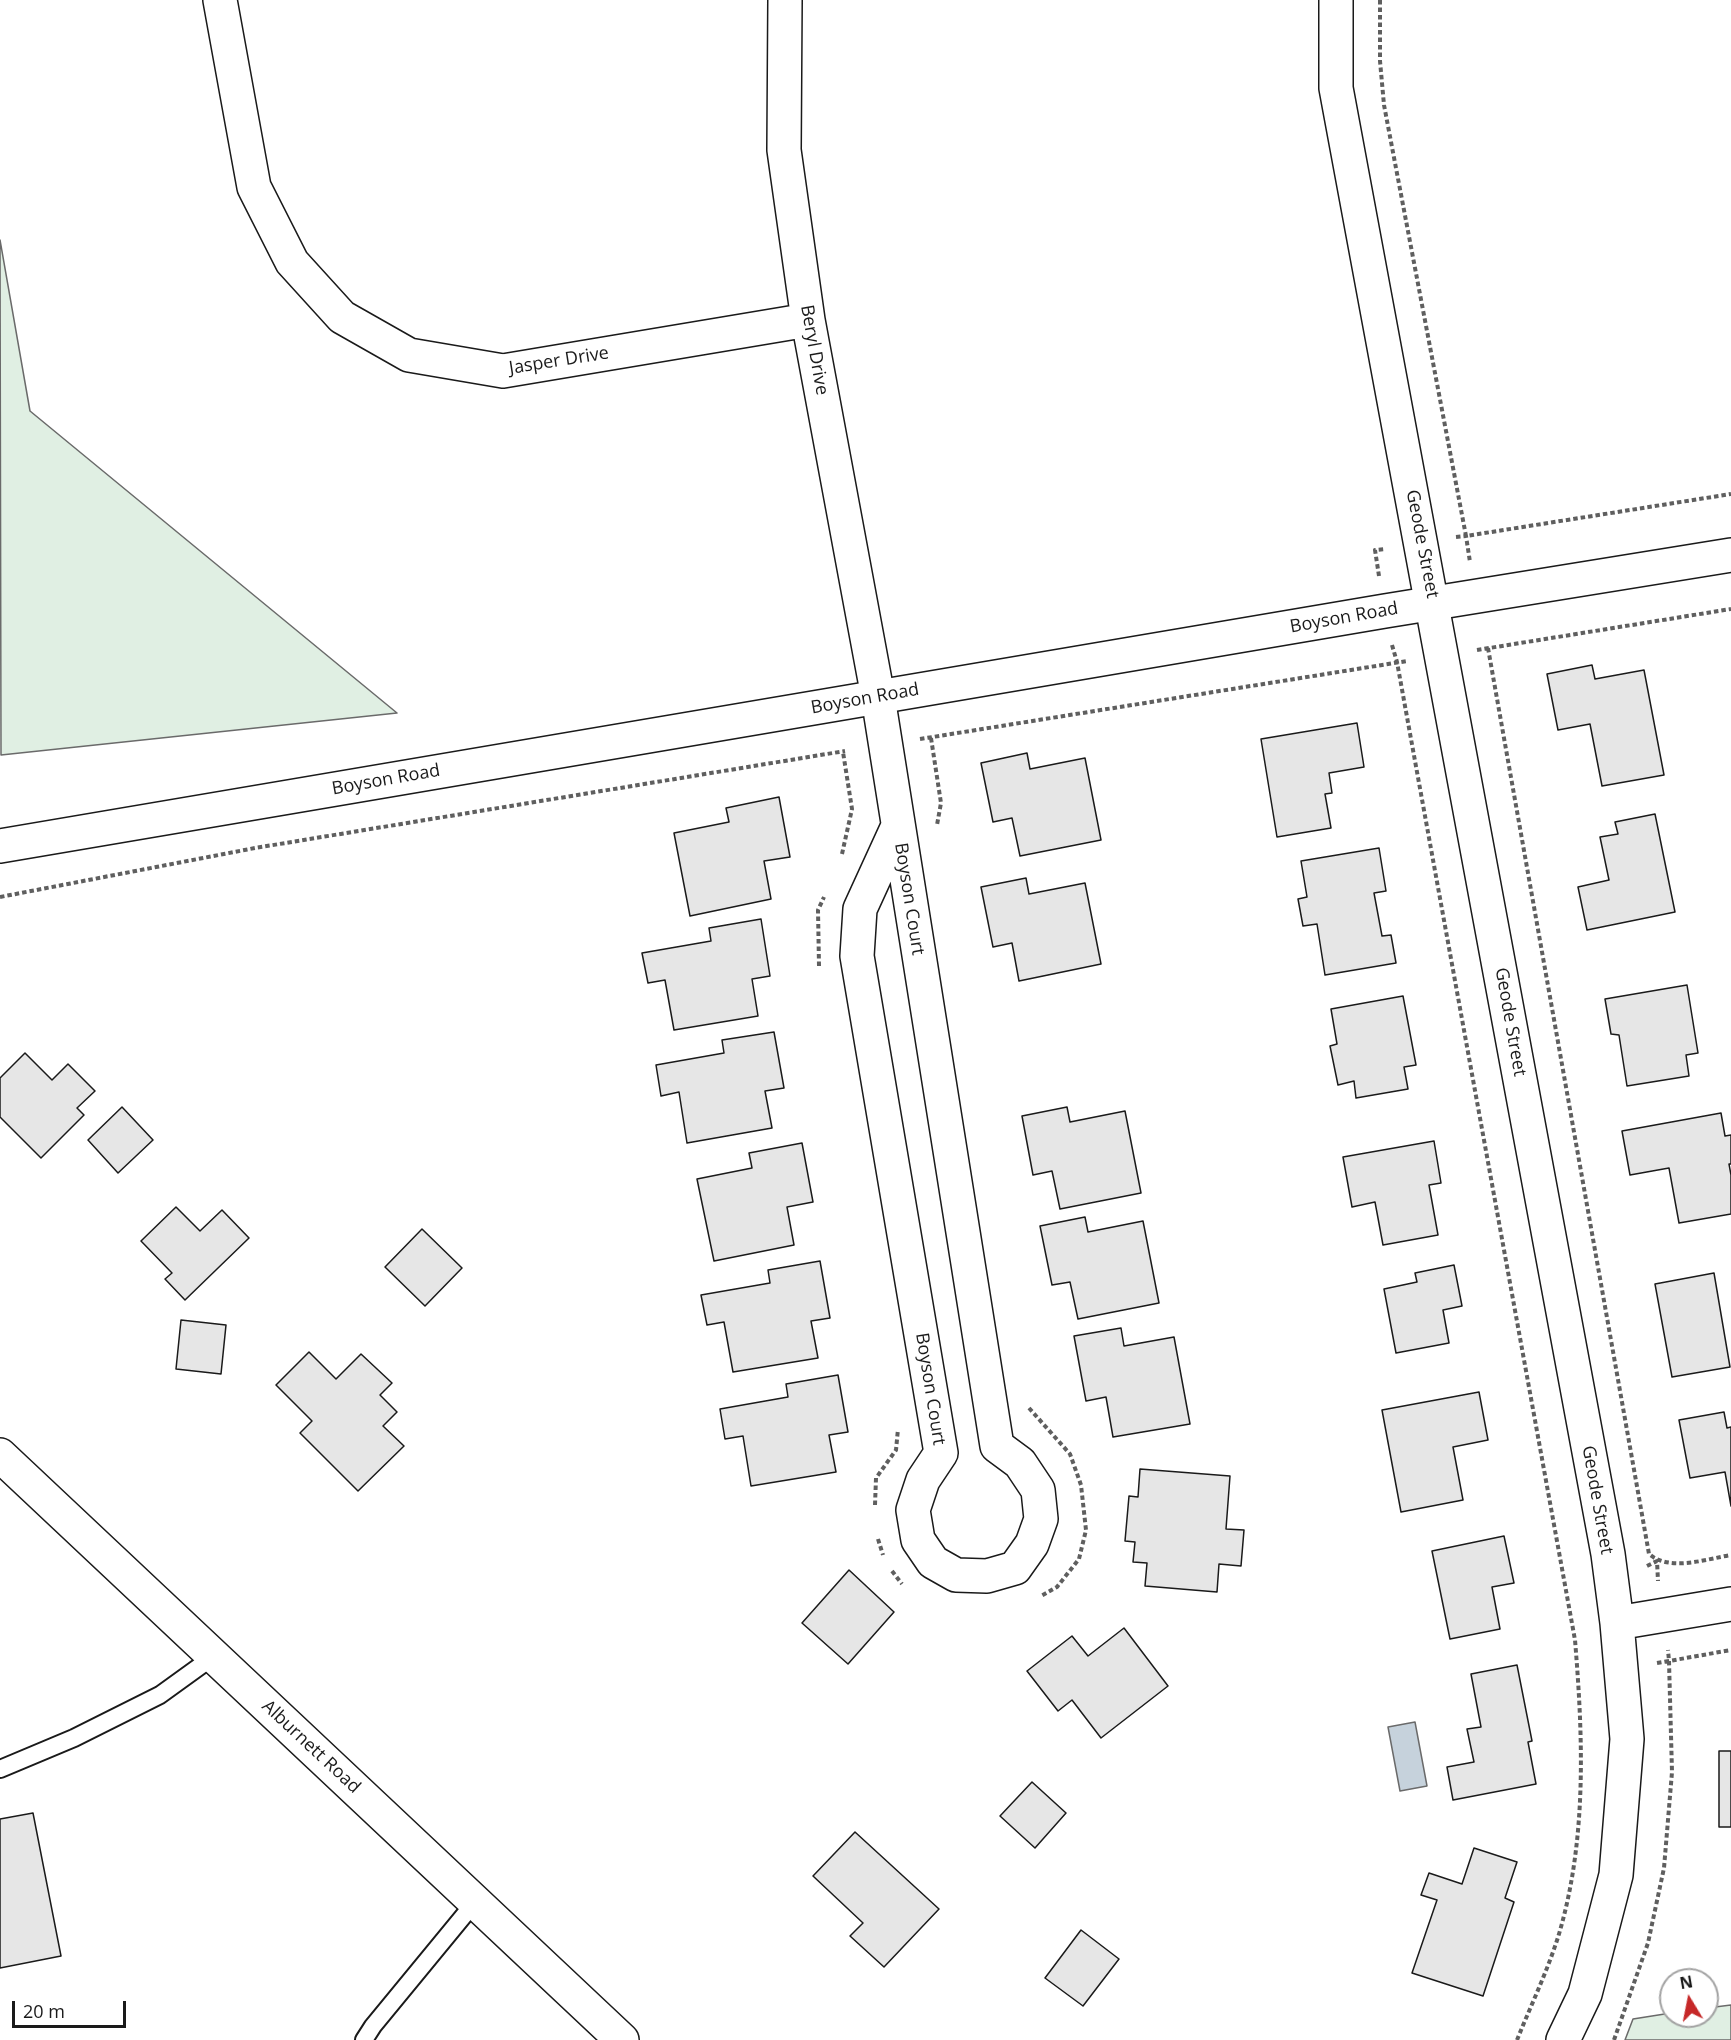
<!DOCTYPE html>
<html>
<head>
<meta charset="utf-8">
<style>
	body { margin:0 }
	#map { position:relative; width:1731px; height:2040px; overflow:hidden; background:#fff; font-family:"Open Sans",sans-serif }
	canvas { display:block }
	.north { position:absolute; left:1659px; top:1968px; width:60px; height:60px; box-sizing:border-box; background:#fff; border:2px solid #a3a3a3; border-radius:50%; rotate:350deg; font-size:16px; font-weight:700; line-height:24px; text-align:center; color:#1a1a1a }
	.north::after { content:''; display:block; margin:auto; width:21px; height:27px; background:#c62828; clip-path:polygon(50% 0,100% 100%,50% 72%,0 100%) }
	.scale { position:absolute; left:12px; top:2001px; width:114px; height:27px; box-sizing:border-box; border:3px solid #1a1a1a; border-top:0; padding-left:8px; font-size:18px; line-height:21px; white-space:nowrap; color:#1a1a1a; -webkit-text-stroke:4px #fff; paint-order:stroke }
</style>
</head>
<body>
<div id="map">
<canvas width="1731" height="2040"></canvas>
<div class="north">N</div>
<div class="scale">20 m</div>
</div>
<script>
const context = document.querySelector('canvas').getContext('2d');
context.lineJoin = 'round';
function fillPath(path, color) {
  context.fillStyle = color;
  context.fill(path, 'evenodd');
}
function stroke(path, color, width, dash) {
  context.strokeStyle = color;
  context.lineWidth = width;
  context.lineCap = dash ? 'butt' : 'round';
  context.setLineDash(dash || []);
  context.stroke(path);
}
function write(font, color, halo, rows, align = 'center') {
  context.font = font + ' "Open Sans",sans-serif';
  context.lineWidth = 4.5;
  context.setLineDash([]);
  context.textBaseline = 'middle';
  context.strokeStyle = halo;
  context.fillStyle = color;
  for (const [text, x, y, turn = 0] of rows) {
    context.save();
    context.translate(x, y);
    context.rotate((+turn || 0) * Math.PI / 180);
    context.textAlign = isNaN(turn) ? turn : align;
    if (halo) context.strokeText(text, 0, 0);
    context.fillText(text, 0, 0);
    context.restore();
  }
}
const green = new Path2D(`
	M0,240L30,411L397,713L1,755Z
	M1731,2005V2040H1625L1633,2019L1671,2013V2016H1707V2008Z`);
fillPath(green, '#e0efe3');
stroke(green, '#6a6a6a', 1.5);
const water = new Path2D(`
	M1415,1722L1427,1786L1400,1791L1388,1727Z`);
fillPath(water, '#c6d2dc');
stroke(water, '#6a6a6a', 1.5);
const building = new Path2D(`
	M1592,665L1595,679L1644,670L1664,775L1602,786L1590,724L1558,730L1547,674Z
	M1357,723L1364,767L1329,773L1332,793L1325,794L1331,828L1277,837L1261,739Z
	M1027,753L1030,769L1085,758L1101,840L1020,856L1012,818L993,822L981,763Z
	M779,797L790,857L764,861L771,899L690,916L674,833L729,822L726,808Z
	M1655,814L1675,912L1587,930L1578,887L1609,880L1600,837L1618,834L1615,822Z
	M1379,848L1386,891L1374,893L1382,936L1391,935L1396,963L1325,975L1317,924L1303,926L1298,899L1307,897L1301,861Z
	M1026,878L1029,894L1085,883L1101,964L1019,981L1012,943L993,947L981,887Z
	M761,919L770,976L752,979L758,1016L674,1030L665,980L648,983L642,953L711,941L709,928Z
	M1687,985L1698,1053L1686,1055L1689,1076L1627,1086L1619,1035L1611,1034L1605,999Z
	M1403,996L1416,1065L1404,1067L1408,1089L1356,1098L1354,1081L1338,1085L1330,1046L1337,1044L1331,1009Z
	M774,1032L784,1088L765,1091L772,1128L687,1143L679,1092L661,1096L656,1065L724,1053L722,1040Z
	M25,1053L52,1080L68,1064L95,1091L77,1108L84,1115L41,1158L0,1117V1078Z
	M122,1107L153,1140L118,1173L88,1140Z
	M1067,1107L1070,1122L1125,1111L1141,1193L1060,1209L1052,1171L1033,1175L1022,1116Z
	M1721,1113L1725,1136L1731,1135V1164H1729L1731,1175V1214L1679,1223L1669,1168L1630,1175L1622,1131Z
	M1434,1141L1441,1183L1429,1185L1438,1235L1383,1245L1375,1202L1352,1207L1343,1157Z
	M802,1143L813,1202L787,1207L794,1245L714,1261L697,1179L752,1168L749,1153Z
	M176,1207L200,1231L222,1210L249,1238L185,1300L165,1279L172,1273L141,1241Z
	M1085,1217L1088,1232L1143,1221L1159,1303L1078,1319L1070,1282L1052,1285L1040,1226Z
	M422,1229L462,1268L425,1306L385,1267Z
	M820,1261L830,1318L811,1321L818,1358L733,1372L724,1322L707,1325L701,1295L770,1283L768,1270Z
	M1454,1265L1462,1306L1443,1310L1449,1343L1396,1353L1384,1289L1417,1282L1415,1273Z
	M1714,1273L1730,1367L1672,1377L1655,1284Z
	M181,1320L226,1325L221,1374L176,1369Z
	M1121,1328L1124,1346L1174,1337L1190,1424L1113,1437L1106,1397L1086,1401L1074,1336Z
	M309,1352L336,1379L361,1354L392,1383L380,1395L397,1412L383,1426L404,1446L358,1491L300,1433L312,1421L276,1385Z
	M838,1375L848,1432L829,1435L836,1472L751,1486L743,1436L725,1439L720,1409L788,1397L786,1384Z
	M1479,1392L1488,1440L1453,1447L1463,1500L1401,1512L1382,1410Z
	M1724,1412L1727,1428L1731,1427V1506L1725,1472L1690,1478L1679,1420Z
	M1140,1469L1230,1476L1226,1529L1244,1530L1241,1566L1219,1564L1217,1592L1145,1586L1147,1563L1133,1562L1135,1542L1125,1541L1129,1496L1138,1497Z
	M1504,1536L1514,1583L1492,1587L1500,1629L1450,1639L1432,1551Z
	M849,1570L894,1612L848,1664L802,1623Z
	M1124,1628L1168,1686L1101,1738L1072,1700L1058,1711L1027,1671L1072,1636L1088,1656Z
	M1517,1665L1532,1741L1528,1742L1536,1784L1453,1800L1447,1767L1474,1762L1467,1729L1481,1727L1471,1674Z
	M1719,1751H1731V1827H1719Z
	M1032,1782L1066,1813L1035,1848L1000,1816Z
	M33,1813L61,1956L0,1968V1819Z
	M855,1832L939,1909L884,1967L850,1936L863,1923L813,1876Z
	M1474,1848L1517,1862L1505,1898L1514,1902L1483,1996L1412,1973L1437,1900L1421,1895L1429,1873L1462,1884Z
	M1081,1930L1119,1959L1083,2006L1045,1978Z`);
fillPath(building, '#e6e6e6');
stroke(building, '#1a1a1a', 1.5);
const service = new Path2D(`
	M0,1769L74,1738L160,1695L214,1656
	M364,2040L373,2026L475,1902`);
const minor = new Path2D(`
	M220,0L254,187L292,262L342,317L409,355L503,371L808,320
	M785,0L784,150L808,320L878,697L997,1446L1020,1463L1038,1490L1041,1519L1032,1544L1015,1568L987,1576L956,1575L933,1562L918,1540L913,1510L923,1480L941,1453L857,956L860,909L898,826
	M1336,0V88L1608,1554L1617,1623L1627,1739L1616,1875L1585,1994L1563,2040
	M1617,1623L1731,1604`);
const tertiary = new Path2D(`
	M0,846L1385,611L1731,555
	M0,1455L622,2040`);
stroke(service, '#1a1a1a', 20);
stroke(minor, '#1a1a1a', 36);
stroke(tertiary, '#1a1a1a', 36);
stroke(new Path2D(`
	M1380,0V61L1384,105L1466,536L1731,494
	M1456,537L1466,536L1470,562
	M1379,576L1375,550L1386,549
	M1392,645L1397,662L1575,1640C1583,1737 1587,1839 1559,1934C1548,1970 1531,2005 1517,2040
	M1488,648L1649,1554C1670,1572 1706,1559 1731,1555
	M1477,650L1731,609
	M931,738L941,803L937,825
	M920,739L1407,661
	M842,854L852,809L843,752
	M0,897L255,848L845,751
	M819,966L818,910L824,897
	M1029,1408L1070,1454L1081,1485L1086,1530L1079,1559L1057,1587L1041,1596
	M875,1505L876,1478L896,1450L898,1429
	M878,1539L883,1555
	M1647,1566L1657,1561L1658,1581
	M892,1571L902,1584
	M1657,1663L1669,1661L1668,1650
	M1614,2040L1648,1943L1664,1868L1672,1772L1669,1661L1731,1650`), '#5f5f5f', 4, [4.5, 3]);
stroke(service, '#fff', 16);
stroke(minor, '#fff', 33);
stroke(tertiary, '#fff', 33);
write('18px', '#1a1a1a', '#fff', [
	["Beryl Drive",814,350,80],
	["Jasper Drive",559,361,-9],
	["Geode Street",1422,544,79],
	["Boyson Road",1344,618,-10],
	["Boyson Road",865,699,-10],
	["Boyson Road",386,780,-10],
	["Boyson Court",909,899,81],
	["Geode Street",1510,1022,80],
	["Boyson Court",930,1389,81],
	["Geode Street",1597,1500,80],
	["Alburnett Road",311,1747,43]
]);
</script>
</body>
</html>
